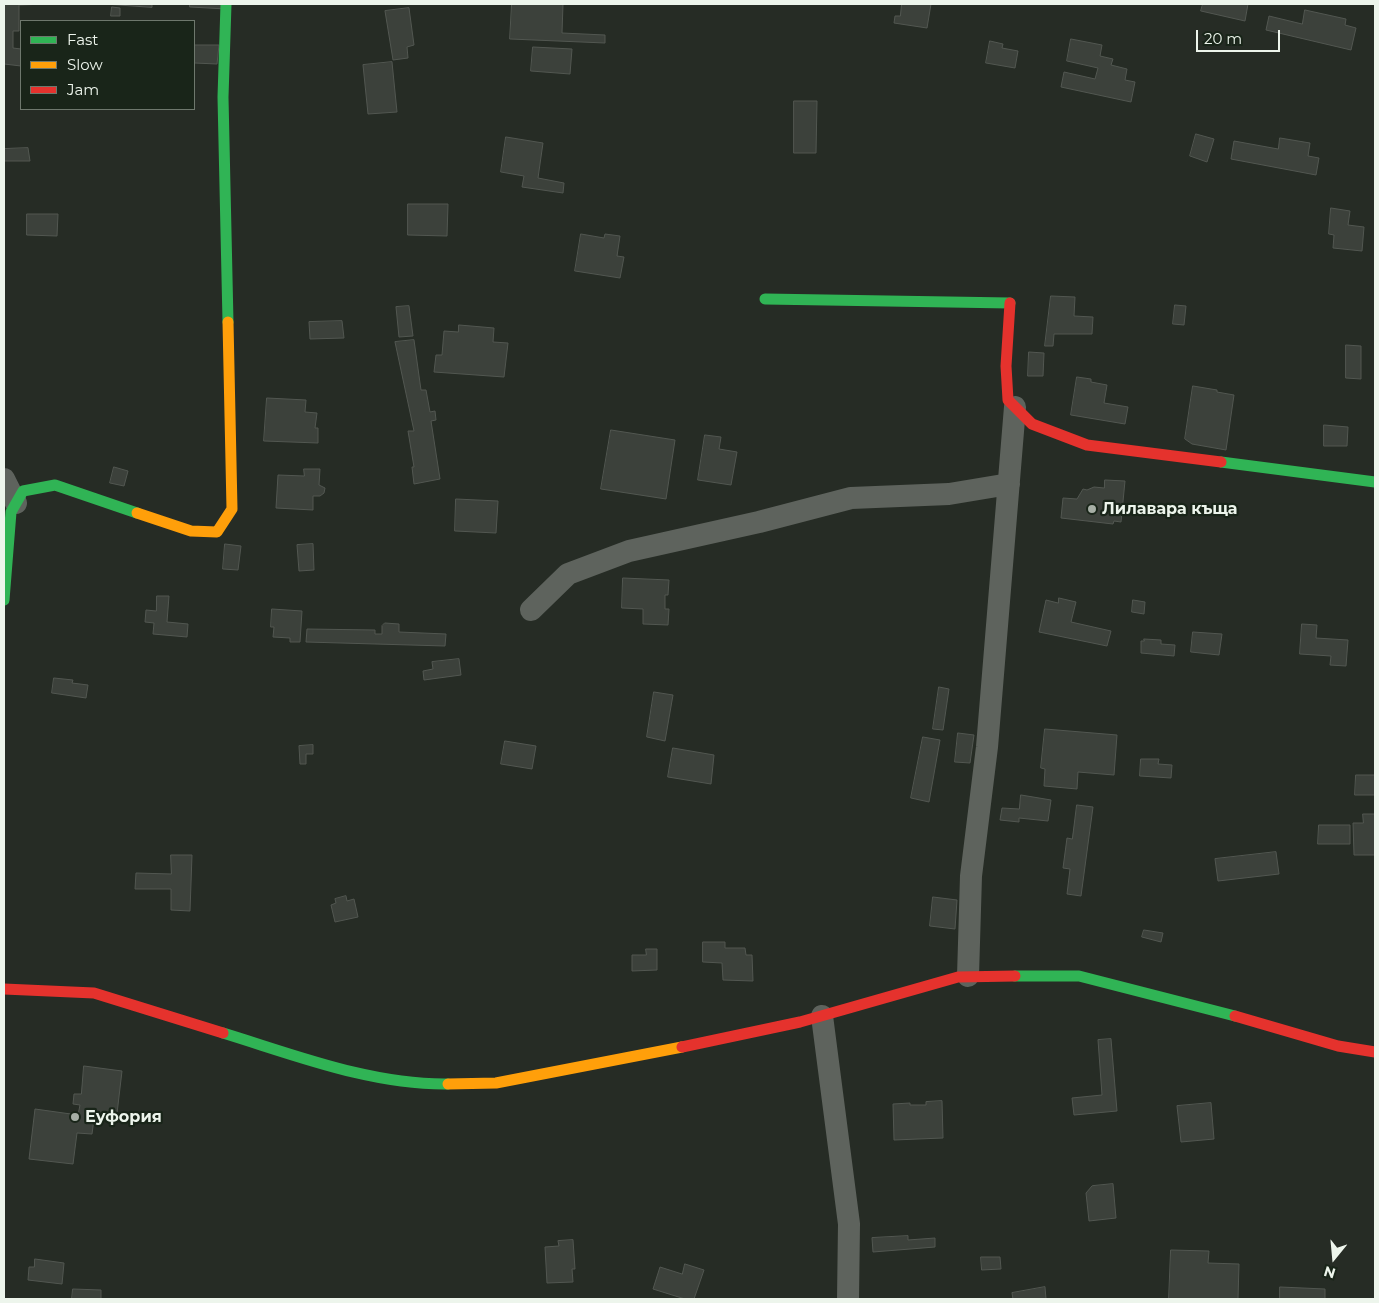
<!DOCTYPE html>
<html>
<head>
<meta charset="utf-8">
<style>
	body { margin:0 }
	#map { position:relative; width:1379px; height:1303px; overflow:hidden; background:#262c25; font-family:Montserrat,sans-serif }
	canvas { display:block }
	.frame { position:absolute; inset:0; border:5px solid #edf5ec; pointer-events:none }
	.legend { position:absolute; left:20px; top:20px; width:175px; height:90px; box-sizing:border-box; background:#192519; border:1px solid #6e786d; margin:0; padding:6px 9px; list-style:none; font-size:15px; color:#edf5ec }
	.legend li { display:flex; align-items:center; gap:10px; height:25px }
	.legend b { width:25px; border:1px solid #6e786d }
	.north { position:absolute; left:1309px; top:1233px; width:50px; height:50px; -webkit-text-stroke:4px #192519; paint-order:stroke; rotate:197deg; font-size:14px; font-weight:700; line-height:20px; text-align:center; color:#edf5ec }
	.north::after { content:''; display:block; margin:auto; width:18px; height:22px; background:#edf5ec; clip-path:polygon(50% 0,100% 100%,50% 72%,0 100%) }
	.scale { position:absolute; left:1196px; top:30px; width:84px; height:22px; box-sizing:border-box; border:2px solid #edf5ec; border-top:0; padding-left:6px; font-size:15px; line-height:18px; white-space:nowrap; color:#edf5ec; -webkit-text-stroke:4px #192519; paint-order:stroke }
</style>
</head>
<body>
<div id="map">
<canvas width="1379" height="1303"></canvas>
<div class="frame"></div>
<ul class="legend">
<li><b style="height:6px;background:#30b455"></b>Fast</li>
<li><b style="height:6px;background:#ff9f0a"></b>Slow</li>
<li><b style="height:6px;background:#e5322d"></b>Jam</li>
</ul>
<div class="north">N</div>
<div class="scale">20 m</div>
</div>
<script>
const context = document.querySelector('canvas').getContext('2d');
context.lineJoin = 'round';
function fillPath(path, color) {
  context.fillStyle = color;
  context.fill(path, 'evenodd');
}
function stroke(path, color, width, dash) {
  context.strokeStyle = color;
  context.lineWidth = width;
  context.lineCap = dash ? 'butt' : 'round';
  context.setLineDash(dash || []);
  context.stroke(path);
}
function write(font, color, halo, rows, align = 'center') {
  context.font = font + ' Montserrat,sans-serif';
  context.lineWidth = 4.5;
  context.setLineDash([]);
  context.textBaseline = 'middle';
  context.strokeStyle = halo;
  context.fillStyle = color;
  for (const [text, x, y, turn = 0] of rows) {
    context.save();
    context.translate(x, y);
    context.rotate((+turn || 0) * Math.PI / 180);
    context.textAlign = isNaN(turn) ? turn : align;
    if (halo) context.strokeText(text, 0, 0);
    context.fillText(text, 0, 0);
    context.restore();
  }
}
const building = new Path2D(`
	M4,4H48L19,5V31H13V48L21,49V66L4,64Z
	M105,4H152V7Z
	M190,4H226V9L190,7Z
	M512,4H563L562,33L605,35V43L510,39Z
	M902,4H931L927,28L894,23L895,16H900Z
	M1203,4H1248L1245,21L1201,11Z
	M112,7L120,8V16H111Z
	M409,8L414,45L407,47L408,58L393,60L385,11Z
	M1305,10L1346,19L1345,25L1356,28L1351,50L1266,30L1269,16L1302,24Z
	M1071,39L1102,45L1100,56L1113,59L1111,65L1127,69L1125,80L1135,82L1131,102L1061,87L1064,72L1095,79L1098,68L1067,61Z
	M990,41L1003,44L1002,48L1018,51L1015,68L986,63Z
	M194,45H219L217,64L194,63Z
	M533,47L572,49L570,74L531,71Z
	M392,62L397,112L368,114L363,65Z
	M794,101H817L816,153H794Z
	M1196,134L1214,139L1207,162L1190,156Z
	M506,137L543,143L538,178L564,183L563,193L522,187L524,176L501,172Z
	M1280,138L1310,143L1308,156L1319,158L1316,175L1231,159L1234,141L1278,149Z
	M28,148L30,161H4V149Z
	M408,204H448L447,236L408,235Z
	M1331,208L1350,211L1348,225L1364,227L1362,251L1333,248L1334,235L1329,234Z
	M27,214H58L57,236L27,235Z
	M581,234L604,238L605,234L620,236L617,256L624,257L620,278L575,271Z
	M1051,296L1075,297L1074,316L1093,317L1092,334H1054L1053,346H1045Z
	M1175,305L1186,306L1184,325L1173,324Z
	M409,306L413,336L399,337L396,307Z
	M342,321L344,338L310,339L309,322Z
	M459,325L494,328L493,342L508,343L504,377L434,372L436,355H442L444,331L458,332Z
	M414,340L421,390H426L430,412L435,411L436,420L431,421L440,479L414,484L412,467H414L408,431H414L395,342Z
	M1346,345L1361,346V379L1346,378Z
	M1029,352L1044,353L1043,376H1028Z
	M1077,377L1091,379V382L1107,385L1104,403L1128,407L1125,424L1071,415Z
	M1193,386L1217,390V392L1234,395L1226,450L1192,444L1185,439Z
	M267,398L306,400L305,412L317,413L315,428H318V443L264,441Z
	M1324,425L1348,427L1347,446H1324Z
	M611,430L675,440L666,499L601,489Z
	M705,435L721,437L719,449L737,452L731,485L698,480Z
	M114,467L128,471L124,486L110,483Z
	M304,469H320L319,485L325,488L324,493L320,496H313V510L276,508L278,475L304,476Z
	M1105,480L1125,481L1121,522L1114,521L1113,524L1061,518L1063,498L1077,499L1083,489L1087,490L1094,487L1104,488Z
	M456,499L498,501L496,533L455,531Z
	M225,544L241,546L238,570L223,569Z
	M313,544L314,570L299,571L297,545Z
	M623,578L669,580L668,595H665V609H669L668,625L643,624V609L622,608Z
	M157,596H169L167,622L188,624L187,637L153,634L154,623L145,622L146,610L156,611Z
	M1059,598L1076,602L1071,622L1111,631L1107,646L1039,632L1046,600L1058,603Z
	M1133,600L1145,602L1144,614L1132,612Z
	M272,609L302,611L300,642H290V638L273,637L274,627H271Z
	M385,623L399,624V632L446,634L445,646L306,642L307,629L375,630V634H382V626Z
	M1302,624L1317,625L1316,638L1348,640L1346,666L1330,665L1331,656L1300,654Z
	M1193,632L1222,634L1219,655L1191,652Z
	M1144,639L1161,640V644L1175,645L1174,656L1141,653V641H1144Z
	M459,659L461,675L424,680L423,671L433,669L432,662Z
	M54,678L73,680L72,683L88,685L86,698L52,693Z
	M939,687L949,689L943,730L933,729Z
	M654,692L673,695L665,741L647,737Z
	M1045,729L1117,735L1114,775L1078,772L1077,789L1044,786L1045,769L1041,768Z
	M958,733L974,735L970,763L955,762Z
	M923,737L940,740L929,802L911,798Z
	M505,741L536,746L532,769L501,764Z
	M313,745V754H306V764H300L299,746Z
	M673,748L714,755L711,784L668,777Z
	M1141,759H1159L1158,764L1172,765L1171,778L1140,776Z
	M1356,775H1375V795H1355Z
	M1021,795L1051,800L1048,821L1019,818V822L1000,820L1002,808L1019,809Z
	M1077,805L1093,807L1081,896L1067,894L1070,869L1063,868L1067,838L1072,839Z
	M1363,814H1375V855H1354L1353,823H1363Z
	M1319,825H1350V844H1318Z
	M1276,852L1279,874L1218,881L1215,859Z
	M171,855H192L190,911L171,910V889H135L136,873L171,874Z
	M346,896L347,901L354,899L358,917L335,922L331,905L336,903L335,899Z
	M933,897L957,900L955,929L930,926Z
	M1144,930L1163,933L1161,942L1142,937Z
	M703,942H725V948H745L746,955H752L753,981L723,980L722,963L703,962Z
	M646,949H657V970L632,971V955H646Z
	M1111,1039L1117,1111L1074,1115L1072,1098L1102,1095L1098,1040Z
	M84,1066L122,1071L116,1122L94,1119L92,1134L77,1133L73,1164L29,1159L35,1109L78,1115L80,1105L73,1104L74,1094H81Z
	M942,1101L943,1138L894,1140L893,1104L910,1103V1105H926V1102Z
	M1211,1103L1214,1139L1181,1142L1177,1106Z
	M1113,1184L1116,1218L1089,1221L1086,1193L1092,1186Z
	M908,1236V1240L935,1238V1247L873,1252L872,1238Z
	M573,1240L575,1269H572L573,1282L547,1283L545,1247L559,1246L558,1241Z
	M1171,1250L1209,1251L1208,1263L1239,1264L1238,1299H1169Z
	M981,1257H1000L1001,1269L982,1270Z
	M35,1259L64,1263L62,1284L28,1280L29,1267H34Z
	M685,1264L704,1270L694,1299H685L653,1289L660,1267L682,1274Z
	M1045,1287L1046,1299H1013L1012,1293Z
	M1280,1287L1325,1289V1299H1280Z
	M73,1289L101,1290V1299H72Z`);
fillPath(building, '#3c413b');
stroke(building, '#525751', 1);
stroke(new Path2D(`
	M4,479L16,503
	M531,610L568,574L629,551L759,522L851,498L949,494L1009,484
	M968,976L971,876L987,747L1015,407
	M822,1016L849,1224L848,1299`), '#5e635d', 22);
stroke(new Path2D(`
	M226,4L223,97L228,322
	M765,299L1010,303
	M1221,462L1375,482
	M4,600L11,512L23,491L55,485L137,513
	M1015,976H1079L1235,1016
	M223,1033C295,1055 371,1085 448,1084`), '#30b455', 11);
stroke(new Path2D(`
	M137,513L191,531L217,532L232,509L228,322
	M448,1084L496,1083L682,1047`), '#ff9f0a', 11);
stroke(new Path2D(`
	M1010,303L1006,366L1008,400L1032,424L1087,445L1221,462
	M4,989L94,993L223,1033
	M1235,1016L1338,1046L1375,1052
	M682,1047L800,1022L958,977L1015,976`), '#e5322d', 11);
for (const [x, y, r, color] of [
	[1092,509,5,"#a7afa6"],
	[75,1117,5,"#a7afa6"]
]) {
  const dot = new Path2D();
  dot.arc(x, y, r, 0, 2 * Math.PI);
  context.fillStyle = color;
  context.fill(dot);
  stroke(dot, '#192519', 2);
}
write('bold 16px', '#edf5ec', '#192519', [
	["Лилавара къща",1102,509],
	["Еуфория",85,1117]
], 'left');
</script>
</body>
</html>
